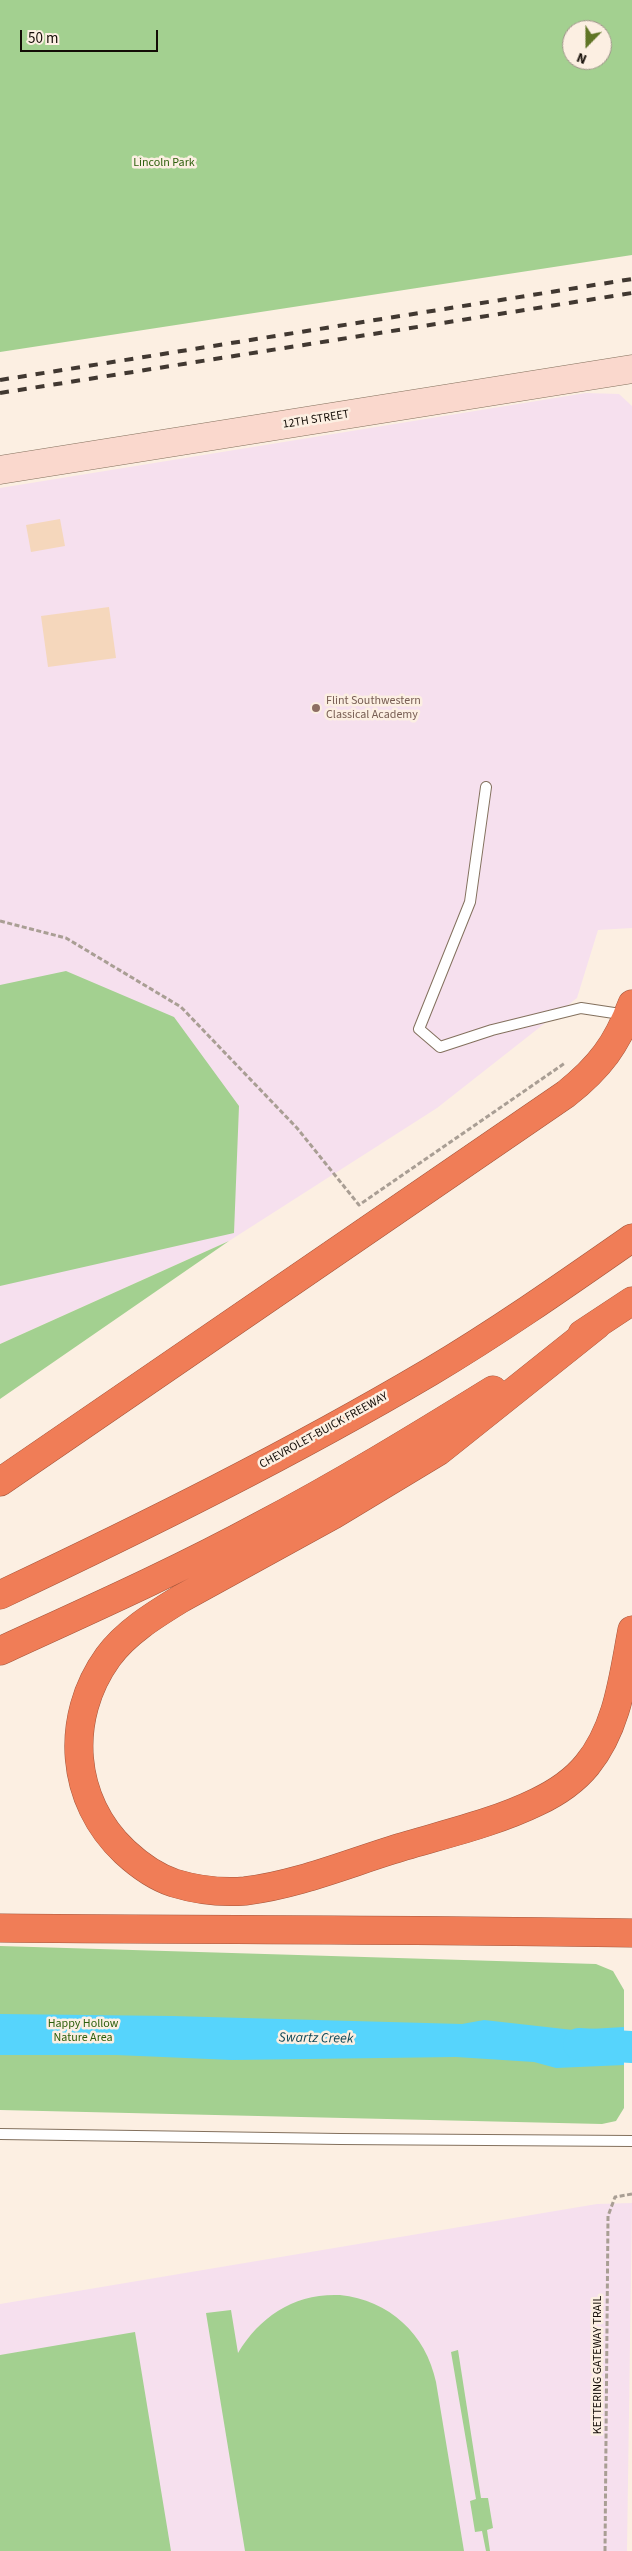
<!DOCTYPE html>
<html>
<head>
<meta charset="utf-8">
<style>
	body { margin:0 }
	#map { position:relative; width:632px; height:2551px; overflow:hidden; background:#fcefe2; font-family:"Source Sans 3",sans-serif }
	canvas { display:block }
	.north { position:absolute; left:562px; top:20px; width:50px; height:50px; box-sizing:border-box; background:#fcefe2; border:1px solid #9f948a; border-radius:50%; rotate:202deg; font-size:14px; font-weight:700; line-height:20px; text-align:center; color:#130c06 }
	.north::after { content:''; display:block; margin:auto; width:18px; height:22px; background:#607526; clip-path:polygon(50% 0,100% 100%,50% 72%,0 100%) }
	.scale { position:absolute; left:20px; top:30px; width:138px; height:22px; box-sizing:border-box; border:2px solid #130c06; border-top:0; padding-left:6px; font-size:15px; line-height:18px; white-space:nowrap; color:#130c06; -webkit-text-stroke:4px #fcefe2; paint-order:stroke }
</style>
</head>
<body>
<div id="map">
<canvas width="632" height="2551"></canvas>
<div class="north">N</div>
<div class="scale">50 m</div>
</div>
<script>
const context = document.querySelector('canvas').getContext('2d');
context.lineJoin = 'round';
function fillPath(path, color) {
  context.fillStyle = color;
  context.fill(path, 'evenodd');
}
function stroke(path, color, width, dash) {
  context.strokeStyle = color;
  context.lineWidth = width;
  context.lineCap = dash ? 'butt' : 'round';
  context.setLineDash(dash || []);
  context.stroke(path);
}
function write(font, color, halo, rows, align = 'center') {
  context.font = font + ' "Source Sans 3",sans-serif';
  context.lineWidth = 5;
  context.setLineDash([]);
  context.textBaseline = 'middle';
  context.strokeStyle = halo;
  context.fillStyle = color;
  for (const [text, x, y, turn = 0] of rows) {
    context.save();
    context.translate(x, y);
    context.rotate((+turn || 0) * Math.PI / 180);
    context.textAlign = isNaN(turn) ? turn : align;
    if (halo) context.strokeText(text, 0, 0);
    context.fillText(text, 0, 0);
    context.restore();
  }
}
fillPath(new Path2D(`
	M586,393L619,394L632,406V928L598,930L577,998L437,1108L229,1241L0,1344V488Z
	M632,2203L627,2551H0V2304L597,2204Z`), '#f6e0ee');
fillPath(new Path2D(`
	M0,0H632V255L0,352ZM572,30H602V60H572Z
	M66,971L174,1017L239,1106L234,1233L0,1286V985Z
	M229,1241L0,1399V1344Z
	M0,1946L596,1964L613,1971L624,1990V2108L616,2121L602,2124L0,2110Z
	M340,2295C389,2300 426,2334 436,2382L464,2551H245L206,2313L231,2310L238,2353C260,2316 295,2293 340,2295Z
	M135,2332L171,2551H0V2355Z
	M458,2350L481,2498H488L493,2528L487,2530L490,2551H486L482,2531L475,2532L470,2501L476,2499L451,2352Z`), '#a3d090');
fillPath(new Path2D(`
	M0,2014L172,2016L462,2024L484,2020L573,2030L624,2027V2065L556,2068L534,2062L456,2057L232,2060L116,2055H0Z`), '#56d4fc');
stroke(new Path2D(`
	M579,2044L632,2047`), '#56d4fc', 32);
fillPath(new Path2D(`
	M60,519L65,546L31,552L26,525Z
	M109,607L116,658L48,667L41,616Z`), '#f5d7bc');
const lane = new Path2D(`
	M486,787L470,902L419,1029L440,1047L492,1030L581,1008L627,1015
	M0,2134L340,2139L632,2141`);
const secondary = new Path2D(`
	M0,470L632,369`);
const highway = new Path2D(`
	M597,1325L439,1451L333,1515L182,1598C156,1614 126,1632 108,1657C64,1718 70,1801 125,1852C139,1865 156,1877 174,1883C197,1890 220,1893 245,1891C295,1885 344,1865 392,1850C440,1835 492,1824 537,1802C556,1793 574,1781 587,1765C618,1727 623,1677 632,1630
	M582,1334L632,1301
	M0,1482L566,1094C600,1067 617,1044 632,1004
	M0,1595C146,1526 291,1454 430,1372C499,1331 566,1284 632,1238
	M0,1651C87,1611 175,1572 260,1526C340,1484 417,1437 493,1390
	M0,1928C211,1930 421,1929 632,1933`);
stroke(lane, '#83705d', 12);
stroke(secondary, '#83705d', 29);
stroke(highway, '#a3553b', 29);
stroke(new Path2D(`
	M0,921L66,938L181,1007L297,1128L359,1205L565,1063
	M605,2551L608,2216L615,2197L632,2194`), '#a99e94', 3, [5, 2.5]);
stroke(lane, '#fff', 10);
stroke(secondary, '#fad8cd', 28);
stroke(highway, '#f07d57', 28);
stroke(new Path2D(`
	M0,380L632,279
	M0,393L632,293`), '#413831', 4, [9, 9]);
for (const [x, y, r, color] of [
	[316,708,5,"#8d6e63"]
]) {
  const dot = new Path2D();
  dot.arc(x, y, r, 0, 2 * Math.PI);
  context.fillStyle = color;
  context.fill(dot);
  stroke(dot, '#fcefe2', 2);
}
write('12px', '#2d5f0c', '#fcefe2', [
	["Lincoln Park",164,163],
	["Happy Hollow",83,2024],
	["Nature Area",83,2038]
]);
write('12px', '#130c06', '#fcefe2', [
	["12TH STREET",316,420,-9],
	["CHEVROLET-BUICK FREEWAY",324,1431,-29],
	["KETTERING GATEWAY TRAIL",598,2365,-90]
]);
write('12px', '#785e54', '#fcefe2', [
	["Flint Southwestern",326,701],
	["Classical Academy",326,715]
], 'left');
write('italic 14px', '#0f4757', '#fcefe2', [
	["Swartz Creek",316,2039,1]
]);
</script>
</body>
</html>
